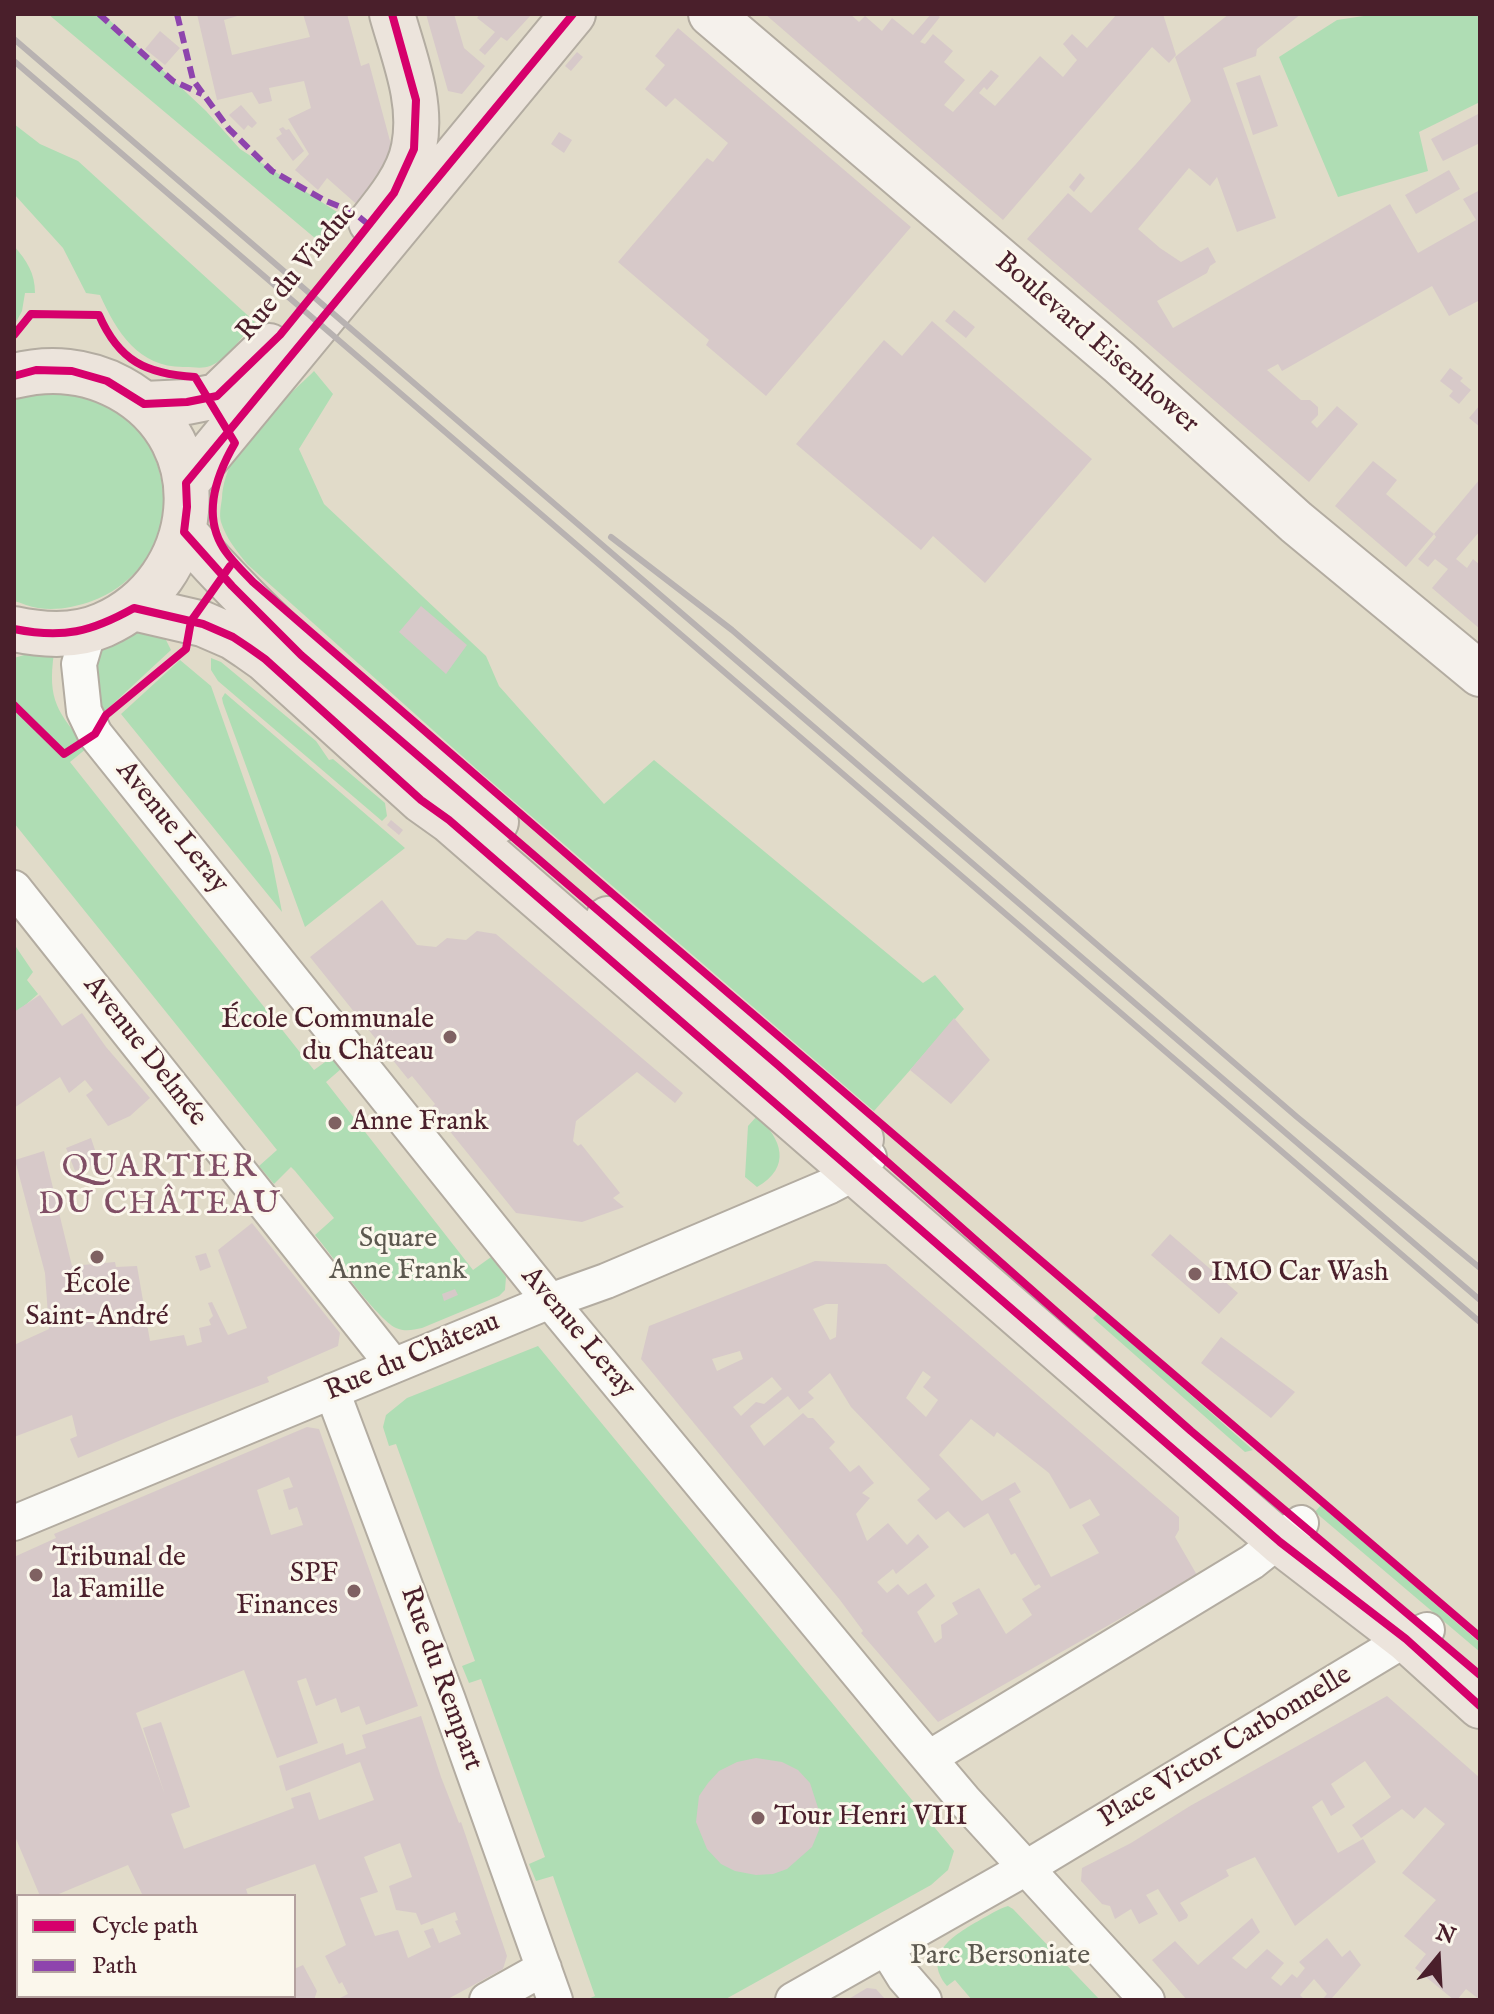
<!DOCTYPE html>
<html>
<head>
<meta charset="utf-8">
<style>
	body { margin:0 }
	#map { position:relative; width:1494px; height:2014px; overflow:hidden; background:#e1dbc9; font-family:"IM FELL English",serif }
	canvas { display:block }
	.frame { position:absolute; inset:0; border:16px solid #4a1f2b; pointer-events:none }
	.legend { position:absolute; left:16px; top:1894px; width:280px; height:104px; box-sizing:border-box; background:#fbf7ec; border:2px solid #b4a19f; margin:0; padding:10px 14px; list-style:none; font-size:24px; color:#4a1f2b }
	.legend li { display:flex; align-items:center; gap:16px; height:40px }
	.legend b { width:40px; border:2px solid #b4a19f }
	.north { position:absolute; left:1398px; top:1918px; width:80px; height:80px; -webkit-text-stroke:6px #fbf7ec; paint-order:stroke; rotate:18deg; font-size:22px; font-weight:700; line-height:32px; text-align:center; color:#4a1f2b }
	.north::after { content:''; display:block; margin:auto; width:28px; height:36px; background:#4a1f2b; clip-path:polygon(50% 0,100% 100%,50% 72%,0 100%) }
</style>
</head>
<body>
<div id="map">
<canvas width="1494" height="2014"></canvas>
<div class="frame"></div>
<ul class="legend">
<li><b style="height:10px;background:#d6006c"></b>Cycle path</li>
<li><b style="height:10px;background:#8e44ad"></b>Path</li>
</ul>
<div class="north">N</div>
</div>
<script>
const context = document.querySelector('canvas').getContext('2d');
context.lineJoin = 'round';
function fillPath(path, color) {
  context.fillStyle = color;
  context.fill(path, 'evenodd');
}
function stroke(path, color, width, dash) {
  context.strokeStyle = color;
  context.lineWidth = width;
  context.lineCap = dash ? 'butt' : 'round';
  context.setLineDash(dash || []);
  context.stroke(path);
}
function write(font, color, halo, rows, align = 'center') {
  context.font = font + ' "IM FELL English",serif';
  context.lineWidth = 6;
  context.setLineDash([]);
  context.textBaseline = 'middle';
  context.strokeStyle = halo;
  context.fillStyle = color;
  for (const [text, x, y, turn = 0] of rows) {
    context.save();
    context.translate(x, y);
    context.rotate((+turn || 0) * Math.PI / 180);
    context.textAlign = isNaN(turn) ? turn : align;
    if (halo) context.strokeText(text, 0, 0);
    context.fillText(text, 0, 0);
    context.restore();
  }
}
fillPath(new Path2D(`
	M48,14H103L206,111L240,149L357,225L343,219L322,244Z
	M1377,14H1480V102L1419,132L1428,171L1338,197L1279,57L1337,20Z
	M14,124L40,144L78,161L255,322C243,335 228,359 210,366C203,369 193,367 185,367C139,368 117,333 100,295L86,293L63,248L14,194Z
	M14,246C27,261 35,273 35,293H25L22,311L14,326Z
	M314,371L333,394L299,449L324,504L486,656L499,686L604,804L654,760L923,983L935,975L964,1009L874,1111L480,772L247,564C236,550 226,538 221,522C219,514 221,506 222,498C226,443 278,407 314,371Z
	M45,389C57,390 71,389 82,392C100,397 116,408 129,420C187,477 169,573 92,601C75,607 56,611 38,608C30,607 22,603 14,601V396Z
	M148,628L164,636L171,650L101,715L95,656C110,641 127,633 148,628Z
	M31,653H54C47,701 58,712 87,748L70,762L314,1070L332,1057L341,1069L326,1082L473,1270L491,1257L506,1277L505,1290L499,1296L422,1328C413,1330 405,1332 396,1328C377,1319 331,1254 315,1235L334,1218L295,1171L291,1167L274,1184L259,1166L277,1150L14,823V658Z
	M211,658L221,662L316,741L329,760L333,759L385,803L387,816L382,821L218,681L211,670Z
	M180,660L211,686L271,856L282,912L121,714Z
	M225,693L405,848L305,927L223,703L222,698Z
	M14,944L33,972L27,980L38,994L14,1015Z
	M757,1116C782,1139 792,1167 757,1187L745,1177L748,1126Z
	M1098,1313L1253,1450L1245,1452L1093,1318Z
	M538,1346L954,1851L948,1870L931,1885L724,2000H586L595,1996L553,1876L536,1881L529,1864L545,1857L481,1679L469,1683L462,1666L475,1661L396,1444L389,1446L383,1427L386,1415L407,1398Z
	M1321,1505L1480,1643V1652L1315,1512Z
	M1008,1906L1013,1909L1100,2000H972L955,1980L947,1986C921,1954 954,1935 980,1920C989,1915 998,1909 1008,1906Z`), '#afddb4');
fillPath(new Path2D(`
	M197,14H244L224,20L232,55L310,37L303,14H347L361,66L369,63L393,152L362,209L327,178L318,190L295,170L309,154L288,119L311,108L304,81L269,88L272,101L259,104L252,92L217,100Z
	M426,14H454L464,48L485,66L462,94L448,91Z
	M480,14H532L507,41L501,37L485,55L479,50L495,32L477,18Z
	M765,14H850L859,22L865,16L882,31L892,18L913,35L931,14H936L940,17L920,42L925,44L933,34L953,51L944,62L965,80L944,105L953,112L991,70L999,76L987,90L984,87L979,93L995,106L1040,56L1063,77L1077,60L1063,44L1072,34L1087,48L1117,14H1163L1176,55L1169,63L1152,47L1003,220Z
	M1229,14H1301L1257,49L1256,56L1223,68L1276,218L1237,232L1217,177L1210,186L1189,168L1138,229L1160,248L1181,262L1208,247L1216,262L1210,266L1207,273L1157,301L1173,328L1390,204L1418,253L1476,220L1463,199L1480,190V300L1449,316L1432,286L1282,371L1278,364L1267,370L1301,400H1310L1318,407V415L1311,422L1317,428L1337,406L1358,424L1309,482L1027,239L1068,193L1091,213L1136,164L1191,101L1175,57Z
	M678,28L911,227L766,396L706,345L709,340L618,262L707,158L713,162L728,143L675,98L666,107L645,89L665,65L655,56Z
	M160,31L180,48L165,65L145,49Z
	M577,52L583,57L571,71L565,66Z
	M1260,75L1278,126L1253,135L1236,83Z
	M241,105L257,123L252,128L248,125L244,130L229,115Z
	M1480,113V143L1443,161L1431,139Z
	M283,127L286,130L289,129L304,151L293,161L276,138L282,134L279,129Z
	M559,132L572,140L564,153L551,144Z
	M1449,170L1460,189L1416,214L1405,195Z
	M1080,173L1085,178L1074,192L1069,187Z
	M954,310L975,327L966,338L945,321Z
	M932,321L1092,459L985,583L933,536L921,550L796,444L884,340L902,356Z
	M1450,368L1463,378L1460,381L1471,390L1459,404L1449,396L1453,391L1440,381Z
	M1480,405V427L1469,418Z
	M1373,461L1397,480L1386,494L1434,534L1406,567L1335,506Z
	M1480,479V531L1456,559L1467,568L1473,559L1480,565V629L1432,588L1448,569L1435,559L1428,567L1418,559L1436,537L1434,534Z
	M421,606L467,645L446,674L399,632Z
	M391,820L403,830L399,835L387,825Z
	M382,900L417,945L436,947L447,938L466,940L477,931L496,934L683,1093L675,1103L637,1072L576,1121L573,1141L578,1146L581,1144L620,1193L613,1198L624,1207L582,1222L516,1213L431,1108L435,1104L412,1076L408,1079L310,957Z
	M40,995L62,1026L82,1013L106,1047L150,1098L130,1116L108,1126L86,1095L93,1090L85,1080L69,1093L60,1077L14,1108V1012Z
	M954,1018L990,1060L951,1104L910,1070Z
	M91,1138L99,1162L75,1171L66,1148Z
	M44,1151L72,1266L115,1262L116,1267L137,1266L150,1341L184,1335L187,1346L202,1342L199,1328L211,1325L209,1320L213,1316L208,1303L212,1302L228,1335L247,1328L218,1250L252,1223L340,1333L338,1346L267,1377L269,1382L169,1420L78,1458L70,1439L77,1436L72,1415L14,1437V1345L49,1329L45,1273L15,1160Z
	M1170,1234L1238,1293L1219,1314L1151,1255Z
	M206,1253L211,1267L200,1271L195,1256Z
	M815,1261L886,1264L1179,1517V1530L1175,1537L1197,1575L938,1722L861,1633L863,1631L840,1600L641,1359L649,1326ZM826,1304H838L836,1337L830,1340L813,1309ZM740,1351L743,1359L717,1371L712,1359ZM923,1371L931,1377L923,1387L938,1400L926,1417L906,1398ZM830,1373L851,1407L930,1489L917,1500L936,1520L948,1511L964,1528L988,1513L1011,1555L1015,1553L1035,1586L1039,1584L1041,1587L1022,1599L1032,1615L1006,1634L979,1588L952,1603L958,1614L941,1625L942,1638L935,1643L917,1612L935,1596L926,1583L908,1595L898,1584L887,1593L877,1582L893,1569L896,1574L929,1547L918,1534L907,1545L888,1523L867,1541L856,1514L870,1498L862,1493L874,1483L859,1465L850,1472L829,1448L835,1442L813,1418H808L803,1413L764,1446L750,1426L788,1396L799,1410L814,1398L808,1392ZM772,1377L782,1389L764,1404L756,1402L741,1416L733,1407ZM971,1419L994,1437L997,1432L1049,1473L1070,1509L1090,1499L1100,1515L1082,1525L1099,1553L1051,1577L1009,1499L1021,1492L1015,1482L982,1501L939,1455Z
	M455,1289L458,1295L444,1301L442,1294Z
	M1221,1337L1295,1392L1271,1418L1201,1363Z
	M307,1427L319,1429L418,1706L366,1725L359,1706L341,1713L336,1698L316,1706L306,1678L297,1681L318,1743L277,1758L244,1670L136,1713L165,1795L143,1728L161,1722L190,1807L171,1814L184,1849L294,1808L291,1798L310,1792L319,1820L374,1800L360,1762L286,1791L279,1766L343,1743L346,1755L366,1748L362,1735L421,1716L441,1777L459,1823L461,1822L507,1956L503,1969L446,2000H336L348,1994L342,1982L339,1984L325,1956L346,1945L315,1864L246,1889L248,1895L244,1896H143L128,1865L54,1896H40L14,1834V1557L56,1538L54,1534ZM289,1477L293,1487L283,1490L289,1510L297,1507L303,1525L271,1535L257,1490ZM400,1843L412,1877L389,1886L396,1910L416,1913L421,1925L455,1912L458,1920L455,1921L461,1934L439,1943L433,1928L424,1931L431,1947L408,1958L398,1930L375,1936L360,1898L378,1892L364,1857Z
	M1387,1696L1480,1778V2000L1466,1989L1457,2000H1454L1415,1968L1426,1954L1404,1936L1436,1900L1402,1873L1445,1824L1425,1807L1414,1819L1402,1809L1361,1838L1352,1825L1391,1797L1365,1761L1331,1784L1345,1807L1331,1816L1322,1800L1312,1807L1338,1853L1363,1839L1376,1862L1295,1926L1255,1857L1226,1870L1229,1876L1180,1903L1188,1915L1187,1918L1179,1922L1158,1889L1146,1895L1158,1914L1139,1924L1131,1909L1115,1919L1110,1906L1102,1904L1081,1881L1082,1868L1131,1843L1190,1806Z
	M756,1758L782,1762L798,1770L810,1783L820,1814L819,1830L812,1847L787,1869L773,1874L756,1875L735,1871L721,1864L707,1849L696,1822L699,1796L708,1783L719,1771L737,1762Z
	M1252,1918L1260,1932L1232,1958L1246,1969L1267,1949L1284,1963L1271,1978L1281,1986L1292,1974L1297,1978L1305,1968L1299,1962L1327,1938L1342,1957L1350,1950L1361,1965L1332,1998L1334,2000H1322L1327,1994L1314,1979L1300,1995L1305,2000H1187L1152,1960L1175,1941L1198,1965Z
	M303,1965L317,1991L314,2000H254L252,1996H294V1969Z
	M867,1988L876,1989L886,2000H847Z`), '#d7c9c9');
const street = new Path2D(`
	M89,630L79,664L84,711L95,734L550,1301L910,1736L964,1800L1147,2000
	M14,888L393,1365
	M332,1391L448,1700L555,2000
	M14,1523L550,1301L606,1281L830,1186L855,1173L869,1157
	M929,1758L1252,1562L1301,1523
	M886,1948L904,1977L924,2000
	M487,2000L544,1968
	M793,2000L1026,1868L1406,1639L1427,1630`);
const secondary = new Path2D(`
	M711,14L1119,362L1296,522L1480,674`);
const primary = new Path2D(`
	M371,222C388,201 409,175 414,147C423,102 404,57 392,14
	M14,376C50,367 87,370 120,388C219,442 203,581 103,625C76,637 42,635 14,629
	M144,404L187,402L217,396L269,346
	M186,483L573,14
	M184,532C279,641 386,728 496,822
	M134,608L203,624L233,637L248,647L265,659L421,800L449,820L1280,1542L1406,1639L1480,1706
	M608,919L861,1139`);
stroke(street, '#b3aca1', 38);
stroke(secondary, '#b3aca1', 48);
stroke(primary, '#b3aca1', 48);
stroke(street, '#fafaf7', 34);
stroke(secondary, '#f5f1ec', 44);
stroke(primary, '#ece4dc', 44);
stroke(new Path2D(`
	M14,39L1480,1300
	M14,61L1480,1322
	M611,537L732,630L1297,1117L1480,1268`), '#b8b2b1', 6);
stroke(new Path2D(`
	M99,14L173,81L202,94
	M177,14L193,80L229,129L272,171L326,201L353,212L369,225`), '#8e44ad', 6, [12, 6]);
stroke(new Path2D(`
	M573,14L186,483L187,507L184,532L232,586L301,655L779,1066L1191,1431L1480,1675
	M14,335L31,314L99,315C119,361 146,374 195,377L235,443C218,472 203,511 221,544C228,558 242,570 253,582L614,895L1480,1637
	M14,376L36,370L72,371L107,381L144,404L187,402L217,396L280,335L349,250L394,193L414,149L416,100L392,14
	M14,629C63,639 91,632 134,608L203,624L233,637L248,647L265,659L421,800L449,820L1280,1542L1406,1639L1480,1706
	M14,705L64,754L95,734L106,715L186,649L191,621L230,566`), '#d6006c', 8);
for (const [x, y, r, color] of [
	[450,1037,8,"#7f6162"],
	[335,1123,8,"#7f6162"],
	[97,1257,8,"#7f6162"],
	[1195,1274,8,"#7f6162"],
	[36,1575,8,"#7f6162"],
	[354,1591,8,"#7f6162"],
	[758,1818,8,"#7f6162"]
]) {
  const dot = new Path2D();
  dot.arc(x, y, r, 0, 2 * Math.PI);
  context.fillStyle = color;
  context.fill(dot);
  stroke(dot, '#fbf7ec', 3);
}
write('28px', '#4a1f2b', '#fbf7ec', [
	["Rue du Viaduc",298,273,-50],
	["Boulevard Eisenhower",1096,344,41],
	["Avenue Leray",171,828,51],
	["Avenue Delmée",144,1052,52],
	["Avenue Leray",577,1333,50],
	["Rue du Château",413,1358,-23],
	["Rue du Rempart",440,1679,70],
	["Place Victor Carbonnelle",1226,1748,-31]
]);
write('28px', '#4a1f2b', '#fbf7ec', [
	["École Communale",434,1021,"right"],
	["du Château",434,1053,"right"],
	["Anne Frank",351,1123],
	["IMO Car Wash",1211,1274],
	["École",97,1286,"center"],
	["Saint-André",97,1318,"center"],
	["Tribunal de",52,1559],
	["la Famille",52,1591],
	["SPF",338,1575,"right"],
	["Finances",338,1607,"right"],
	["Tour Henri VIII",774,1818]
], 'left');
write('28px', '#5c584f', '#fbf7ec', [
	["Square",398,1240],
	["Anne Frank",398,1272],
	["Parc Bersoniate",1000,1957]
]);
context.letterSpacing = '2px';
write('32px', '#804e65', '#fbf7ec', [
	["QUARTIER",160,1169],
	["DU CHÂTEAU",160,1206]
]);
context.letterSpacing = '0px';
</script>
</body>
</html>
